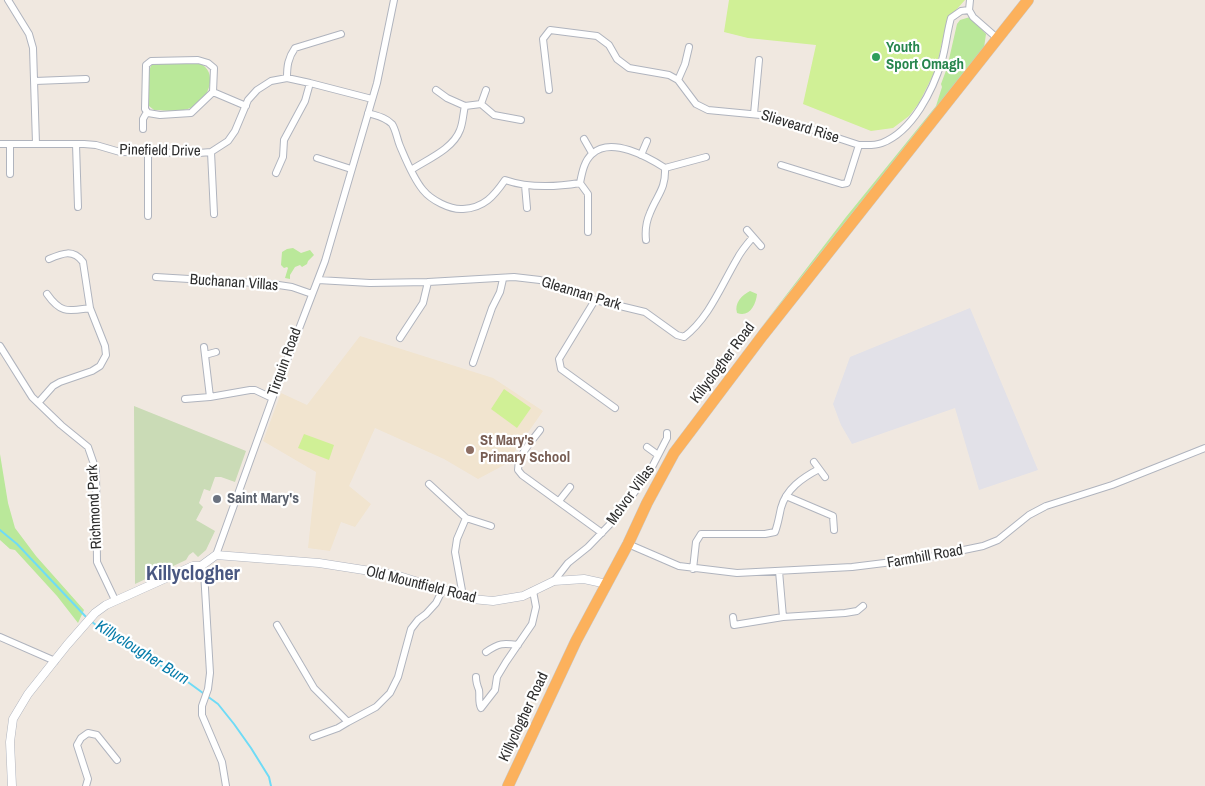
<!DOCTYPE html>
<html>
<head>
<meta charset="utf-8">
<style>
	body { margin:0 }
	canvas { display:block; background:#f0e8e0 }
</style>
</head>
<body>
<canvas width="1205" height="786"></canvas>
<script>
const context = document.querySelector('canvas').getContext('2d');
context.lineJoin = 'round';
function fillPath(path, color) {
  context.fillStyle = color;
  context.fill(path, 'evenodd');
}
function stroke(path, color, width, dash) {
  context.strokeStyle = color;
  context.lineWidth = width;
  context.lineCap = dash ? 'butt' : 'round';
  context.setLineDash(dash || []);
  context.stroke(path);
}
function write(font, color, halo, rows, align = 'center') {
  context.font = font + ' "Archivo Narrow",sans-serif';
  context.lineWidth = 4.5;
  context.setLineDash([]);
  context.textBaseline = 'middle';
  context.strokeStyle = halo;
  context.fillStyle = color;
  for (const [text, x, y, turn = 0] of rows) {
    context.save();
    context.translate(x, y);
    context.rotate((+turn || 0) * Math.PI / 180);
    context.textAlign = isNaN(turn) ? turn : align;
    if (halo) context.strokeText(text, 0, 0);
    context.fillText(text, 0, 0);
    context.restore();
  }
}
fillPath(new Path2D(`
	M970,308L1038,470L979,490L955,408L852,444L841,425L833,404L850,357Z`), '#e2e1e8');
fillPath(new Path2D(`
	M360,336L493,378L543,411L506,464L478,479L444,459L375,428L349,486L371,504L355,527L341,522L330,551L308,548L316,472L263,441L281,393L307,405Z`), '#f1e4cf');
fillPath(new Path2D(`
	M970,17L986,34L984,48L760,329L846,217L936,106L942,87L941,84L947,68L957,24L960,20Z
	M199,63C219,71 209,100 193,107C181,113 166,110 154,110L149,106V70L152,64Z
	M293,248L301,253L310,250L314,255L308,261L307,264L302,267L300,265L295,267L290,275V279L285,278L288,268L287,267L284,268L281,265L282,252L287,249Z
	M750,291L757,294C756,305 749,318 737,313C734,303 742,295 750,291Z
	M0,454L8,503L15,528L36,556L84,610L78,623L57,596L15,550L10,549L0,540Z`), '#bae89a');
fillPath(new Path2D(`
	M134,406L246,451L235,482L221,477H215L210,491L204,489L199,503L203,507L196,520L215,531L206,550L198,557L193,552L189,555L186,560L135,584Z`), '#cadbb6');
fillPath(new Path2D(`
	M729,0H965L947,20L936,69L919,103L909,116L893,128L871,131L803,104L816,45L748,38L724,32Z
	M504,389L531,408L517,428L491,409Z
	M304,434L334,445L329,460L298,448Z`), '#d0f096');
stroke(new Path2D(`
	M0,530L17,544L88,619
	M92,622L120,643L181,677L218,704L234,724L251,748L269,777L271,786`), '#6fdbf6', 2);
const minor = new Path2D(`
	M8,0L29,34L33,48L36,144
	M969,10L973,17L997,38
	M969,10L970,0
	M287,78C287,66 288,58 295,48L341,34
	M678,80L685,64L689,47
	M35,81L86,79
	M436,90L447,98L465,106L481,104L494,115L521,120
	M549,90L543,39L550,30L597,36L609,45L617,59L629,68L669,75L678,80L696,104L708,110L771,116L859,145C867,145 874,146 882,143C913,131 933,90 942,60C946,46 947,32 951,18L961,11L969,10
	M213,92L191,113L160,115L148,113L145,109L146,65L151,61L198,60L208,63L214,68L213,92L246,106
	M481,104L486,90
	M368,113C377,116 385,117 392,124C396,130 397,139 400,146C406,160 413,178 423,190C431,200 450,210 463,209C484,208 494,196 505,180C528,188 556,187 580,183L588,194V232
	M754,114L759,60
	M143,129V119L147,112
	M584,139L592,153
	M0,144H84L96,145L120,152L199,153L211,152L228,141L235,131L248,100L257,90L271,81L287,78L310,83L372,99
	M10,144V174
	M76,144L78,207
	M211,152L214,214
	M148,153V216
	M641,155L647,141
	M317,158L351,169
	M781,165L842,184L847,183L859,145
	M411,170C428,159 453,149 460,130C463,123 463,114 465,106
	M276,173L283,157L284,140L305,101L310,83
	M580,183C582,173 584,161 592,154C611,136 648,157 665,168L706,157
	M525,185L527,208
	M747,230L761,246
	M646,240C645,231 646,222 650,213C657,195 666,189 665,168
	M156,277L272,284L292,287L312,294
	M318,280L370,283L428,282L514,277L540,280L595,300L645,312L677,335L684,337C709,318 721,286 737,259C741,251 747,244 753,237
	M47,294C61,314 68,311 90,308
	M595,300L559,359L561,369L615,408
	M400,338L423,303L428,282
	M0,346L32,397L61,425L88,447L96,470L97,562L115,600
	M204,347L210,397
	M205,355L216,352
	M473,363L492,308L500,292L503,279
	M185,399L210,397L250,390H255L272,398
	M38,403L53,386L60,382L92,371L100,366L106,355L105,346L90,308L83,262C73,249 63,253 49,259
	M540,430C531,442 518,455 518,470L522,475L602,533
	M647,447L658,455
	M814,462L825,477
	M429,484L466,518L491,526
	M786,496L833,516L834,530
	M559,501L570,487
	M628,544L679,566L737,573L852,567L925,558L983,546L998,540L1029,515L1046,506L1112,485L1205,448
	M216,555L274,394L325,261L377,83L394,0
	M201,566L204,572L210,673L208,689L202,706V715L222,762L226,786
	M693,569L696,542L701,534H765L775,532C778,524 779,517 781,508C786,489 802,478 819,469
	M779,571L783,617L845,613L857,611L863,606
	M554,581L568,563L588,547L615,519L650,471L667,438V433
	M463,596L455,552L457,539L466,518
	M733,617L734,625L783,617
	M277,625L314,688L348,722L376,707L390,693L398,677L411,629L418,620L426,614L436,603L443,589
	M0,637L55,661
	M486,652C499,643 503,643 518,645
	M476,677C476,682 477,685 479,690C480,696 478,702 481,708L495,690L497,677L506,662L532,624L536,607L533,591
	M313,737L338,728L348,722
	M86,786L88,779L77,745L81,738L88,733L97,735L117,760`);
const tertiary = new Path2D(`
	M12,786L10,742L13,719L28,694L67,645L95,613L106,605L193,566H201L216,555L319,563L396,575L472,599L493,601L523,596L554,581L584,579L607,584`);
const trunk = new Path2D(`
	M508,786L576,641L628,544L647,503L674,453L763,335L1028,0`);
stroke(minor, '#b0b4be', 8);
stroke(tertiary, '#b0b4be', 9);
stroke(trunk, '#c9c9c9', 12);
stroke(minor, '#fff', 6);
stroke(tertiary, '#fff', 8);
stroke(trunk, '#fcb15c', 11);
for (const [x, y, r, color] of [
	[876,57,5,"#2e9e5b"],
	[470,450,5,"#8d6e63"],
	[217,499,5,"#6b7280"]
]) {
  const dot = new Path2D();
  dot.arc(x, y, r, 0, 2 * Math.PI);
  context.fillStyle = color;
  context.fill(dot);
  stroke(dot, '#fff', 2);
}
write('bold 15px', '#27864d', '#fff', [
	["Youth",886,48],
	["Sport Omagh",886,65]
], 'left');
write('15px', '#2e2e2e', '#fff', [
	["Slieveard Rise",800,127,17],
	["Pinefield Drive",160,151,1],
	["Buchanan Villas",234,283,4],
	["Gleannan Park",581,294,17],
	["Tirquin Road",285,362,-70],
	["Killyclogher Road",723,363,-53],
	["McIvor Villas",631,495,-54],
	["Richmond Park",95,507,-93],
	["Farmhill Road",925,557,-10],
	["Old Mountfield Road",421,585,14],
	["Killyclogher Road",524,717,-65]
]);
write('bold 15px', '#785e54', '#fff', [
	["St Mary's",480,441],
	["Primary School",480,458]
], 'left');
write('bold 15px', '#5b616d', '#fff', [
	["Saint Mary's",227,499]
], 'left');
write('italic 16px', '#067caa', '#fff', [
	["Killyclougher Burn",142,653,32]
]);
write('bold 20px', '#4a5882', '#fff', [
	["Killyclogher",193,575]
]);
</script>
</body>
</html>
